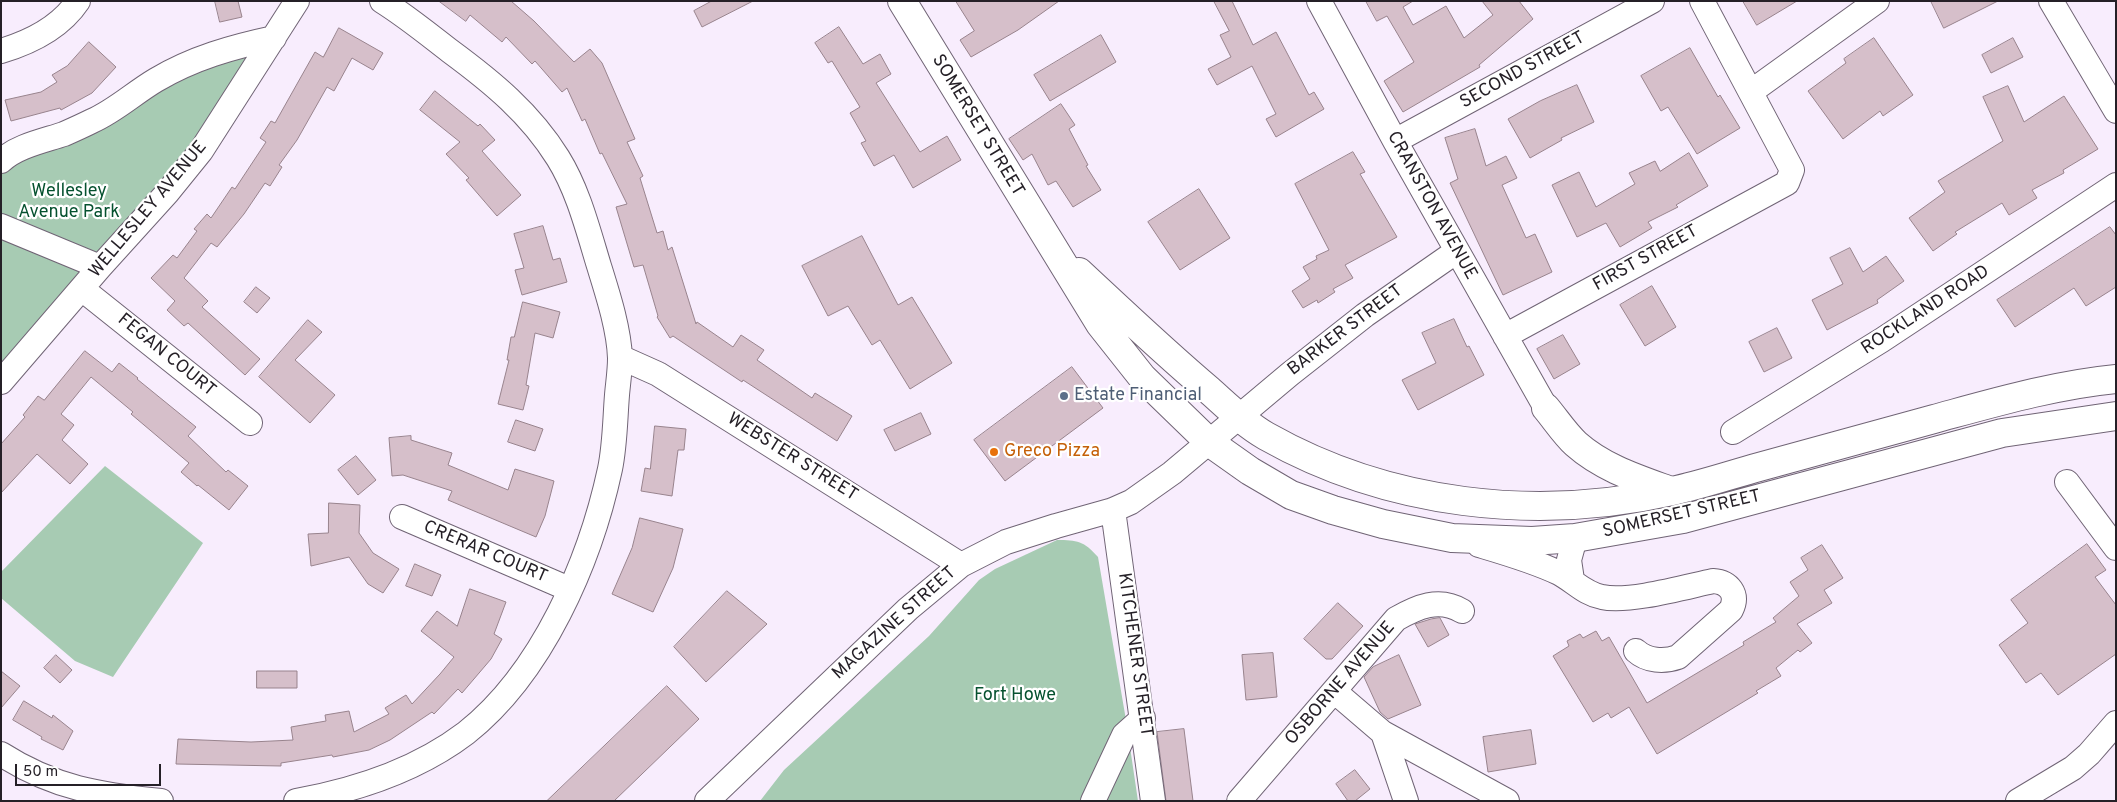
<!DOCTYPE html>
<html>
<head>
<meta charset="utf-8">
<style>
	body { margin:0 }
	#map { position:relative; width:2117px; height:802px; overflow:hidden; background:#f8edfd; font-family:Overpass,sans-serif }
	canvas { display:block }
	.frame { position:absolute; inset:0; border:2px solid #252027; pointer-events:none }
	.scale { position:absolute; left:15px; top:764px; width:146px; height:22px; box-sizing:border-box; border:2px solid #252027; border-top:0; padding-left:6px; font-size:15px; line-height:18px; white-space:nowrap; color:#252027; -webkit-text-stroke:4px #fff; paint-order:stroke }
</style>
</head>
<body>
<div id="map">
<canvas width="2117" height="802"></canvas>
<div class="frame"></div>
<div class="scale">50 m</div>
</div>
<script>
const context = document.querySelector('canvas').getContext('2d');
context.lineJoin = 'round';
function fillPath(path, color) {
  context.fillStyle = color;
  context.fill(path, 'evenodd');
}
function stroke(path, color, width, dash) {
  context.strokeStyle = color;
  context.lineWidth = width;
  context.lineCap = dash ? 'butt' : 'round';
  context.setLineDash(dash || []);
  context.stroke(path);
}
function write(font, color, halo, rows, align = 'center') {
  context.font = font + ' Overpass,sans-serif';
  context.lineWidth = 4.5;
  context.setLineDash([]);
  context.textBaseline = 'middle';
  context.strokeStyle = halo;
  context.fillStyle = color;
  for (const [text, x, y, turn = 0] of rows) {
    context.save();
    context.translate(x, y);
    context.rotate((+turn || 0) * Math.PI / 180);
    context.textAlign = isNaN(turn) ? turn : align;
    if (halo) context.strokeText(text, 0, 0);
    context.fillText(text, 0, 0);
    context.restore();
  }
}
fillPath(new Path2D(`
	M274,38L201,151L1,382V161L156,80Z
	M105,466L203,543L113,677L75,661L1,598V572Z
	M1057,540C1077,540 1084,541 1098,557L1126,720L1138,801H760L784,770L929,636L979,580L995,569Z`), '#a7cbb3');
const building = new Path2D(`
	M215,1H238L242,17L220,22Z
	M439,1H511L534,21L574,62L590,49L602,63L635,139L627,142L643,176L640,178L657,233L663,231L668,250L672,247L696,324L697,322L733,347L741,335L764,350L757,360L812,398L815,393L852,416L837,441L743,380L742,382L673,336L670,338L657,317L658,316L643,265L634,267L616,207L627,204L602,153L600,154L585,119L582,121L567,88L562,92L535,61L532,64L506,37L502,42L470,15L466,21Z
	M712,1H753L702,27L694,11Z
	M956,1H1059L1018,30L971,57L960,40L974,31Z
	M1214,1H1232L1253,45L1276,32L1309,95L1314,92L1324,109L1276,137L1266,119L1276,114L1252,66L1217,85L1208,69L1231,57L1220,35L1229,31Z
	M1366,1H1413L1403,7L1413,25L1446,6L1464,38L1493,15L1482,1H1519L1533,19L1479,65L1480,67L1403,112L1384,81L1414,62L1387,16L1377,21Z
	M1743,1H1797L1757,25Z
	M1931,1H1998L1944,28Z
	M839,27L863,64L880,54L891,74L876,83L920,152L947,136L961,160L913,188L894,155L874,166L861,143L866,141L850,113L860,107L832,61L828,63L815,43Z
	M339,28L383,53L373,70L352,58L334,91L327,87L297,140L279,165L282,167L270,186L265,183L244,214L217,247L211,243L184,278L208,301L202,307L260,359L245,375L188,323L184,326L167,310L175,301L151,278L173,255L177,258L197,231L194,229L207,214L211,218L232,187L235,189L266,142L260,138L271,121L275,123L315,52L323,57Z
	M1101,35L1116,62L1050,101L1034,75Z
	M1874,38L1913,95L1883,116L1880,111L1843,139L1808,91L1846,63L1844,59Z
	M2013,38L2023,57L1991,73L1982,55Z
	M89,42L116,67L92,93L61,110L60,108L11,121L5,100L41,92L57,82L52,75L67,66Z
	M1690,48L1718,97L1720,95L1740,128L1697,154L1668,107L1661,111L1641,76Z
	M1577,85L1594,122L1561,138L1562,140L1530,158L1508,119L1540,101Z
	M2008,86L2024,122L2064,96L2098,149L2063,170L2064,173L2032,190L2037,198L2009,215L2002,203L1955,232L1957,234L1933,251L1909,218L1945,192L1938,181L2003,141L1983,97Z
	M435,91L478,126L480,124L495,140L482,151L521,195L497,216L466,180L469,178L446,154L460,142L420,110Z
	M1061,104L1075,125L1069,129L1088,165L1086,166L1101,190L1073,207L1056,181L1048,185L1032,154L1023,160L1009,139Z
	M1475,129L1486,166L1506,156L1517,178L1502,185L1526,238L1535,234L1552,272L1503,295L1450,183L1458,179L1445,138Z
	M1353,152L1365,172L1360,174L1397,237L1345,265L1353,278L1333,289L1335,292L1318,303L1317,300L1303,308L1292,291L1310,279L1303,267L1317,259L1316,256L1329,250L1295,184Z
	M1689,153L1708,186L1676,205L1678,207L1648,222L1652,228L1620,247L1606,223L1577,237L1552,185L1579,172L1596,207L1635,184L1629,173L1655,161L1660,171Z
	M1199,189L1230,238L1180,270L1148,222Z
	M543,226L553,260L560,258L567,282L522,295L515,270L524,268L514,234Z
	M2110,227L2116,235V287L2086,306L2074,288L2015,327L1997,300Z
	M862,236L898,305L912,297L952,363L910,389L880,340L872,345L848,306L828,316L802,266Z
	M1850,248L1863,272L1886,256L1904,281L1877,300L1878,303L1827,330L1812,300L1843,284L1830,258Z
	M1652,286L1676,327L1645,346L1620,305Z
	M256,287L270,298L257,313L244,302Z
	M523,302L560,312L553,338L535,333L526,385L529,386L523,410L498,404L509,360H507L511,337H514Z
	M1454,319L1467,347L1469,346L1484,375L1418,410L1402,380L1436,363L1422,333Z
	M308,320L322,332L295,360L335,395L310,423L259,377Z
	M1777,328L1792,358L1764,372L1749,342Z
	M1563,335L1580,364L1554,379L1537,349Z
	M85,351L112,372L119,363L138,378L137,379L196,427L188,436L226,472L228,470L248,486L229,510L198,485L197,486L181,472L189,463L131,414L133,412L91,377L61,414L74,425L62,440L88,464L70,484L37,454L1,493V444L25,417L23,415L38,396L44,400Z
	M1072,367L1103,408L1005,481L974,440Z
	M921,413L931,434L895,451L884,430Z
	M516,420L543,429L535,451L508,442Z
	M655,426L686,429L684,450H678L672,496L641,491L645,468L650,469Z
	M411,436V440L452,453L448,465L508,490L515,469L554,481L545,516L536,537L448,500L452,491L403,475L392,476L389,438Z
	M356,456L376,480L358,495L338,470Z
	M329,503L360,505L359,533L373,553L399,569L383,593L368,584L349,557L311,566L308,534L328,533Z
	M640,518L683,529L673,568L653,612L612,594L632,548Z
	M2087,544L2106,570L2095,577L2116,605V654L2058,695L2041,673L2026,683L1999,645L2028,623L2011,600Z
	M1822,545L1843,578L1824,590L1832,603L1797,624L1812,643L1800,652L1798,650L1776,668L1781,676L1756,691L1758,693L1657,754L1629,707L1611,718L1608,713L1593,722L1553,656L1569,646L1567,641L1580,634L1583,638L1596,631L1602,641L1609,637L1647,703L1744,645L1743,642L1776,622L1773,618L1799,596L1790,582L1808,570L1801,558Z
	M415,564L441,575L432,596L406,586Z
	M470,589L506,602L494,634L502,639L491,659L462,693L458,689L434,714L432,712L390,740L369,750L333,757L332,755L281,763V766L176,764L178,739L251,742L293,740L291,727L326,721L325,715L349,711L354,732L389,714L385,708L406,695L412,704L440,674L454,657L421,631L437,611L457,626Z
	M727,591L767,624L706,682L674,647Z
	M1338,603L1363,626L1332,659H1326L1304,639Z
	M1440,618L1449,635L1428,647L1415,624L1431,619Z
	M1273,653L1277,697L1246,700L1242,655Z
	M56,655L72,670L60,683L44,668Z
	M1399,655L1421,705L1388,719L1380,712L1364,677L1373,667Z
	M1,671L20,686L1,708Z
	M257,671H297V688H257Z
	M667,686L699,719L614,801H547Z
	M24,701L52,718L53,715L73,731L63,750L41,739L42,737L13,720Z
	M1184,729L1193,801H1166L1157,732Z
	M1531,730L1536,764L1488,772L1483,737Z
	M1355,770L1370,789L1355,801H1348L1336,784Z`);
fillPath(building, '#d6bfca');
stroke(building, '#98838d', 1);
const minor = new Path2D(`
	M1319,1L1395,141L1546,408
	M2051,1L2116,111
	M1,51C31,42 60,28 78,1
	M1752,91L1877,1
	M1395,141L1652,1
	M1,161C17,146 43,141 64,134C73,130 82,126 92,121C115,111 134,93 156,80C193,58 232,47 274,38
	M1,226L100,267
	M82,289L250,423
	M1505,336L1787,183L1792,170L1702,1
	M620,357L658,374L961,565
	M1,382L100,267L167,193L201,151L297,1
	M1733,432L1882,340L2116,185
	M2067,482L2116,548
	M1113,510L1153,801
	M402,517L569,589
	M1479,545C1506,553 1534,561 1559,573C1574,581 1585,594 1602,597C1628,603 1685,587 1713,581C1729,582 1739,594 1731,610L1678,657C1664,662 1647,661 1636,651
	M1572,580L1569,560L1575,538
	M1334,691L1383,733L1507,801
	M1383,733L1406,801
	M1,754C54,788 100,795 161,801
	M296,801C357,790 416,771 466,733C542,673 590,562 610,469C615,445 615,420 617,395C618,383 620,371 620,358C619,329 608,295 599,266C588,230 578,190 558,158C530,113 492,82 450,51C428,34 406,16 382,1
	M707,801L908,609L961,565L1006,542L1056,526L1113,510L1131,502L1172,473L1290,374L1365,315L1457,251
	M1093,801L1124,735L1143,718
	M1239,801L1396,619C1417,607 1439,597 1462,611
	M2018,801L2073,768L2089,754L2116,723`);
const major = new Path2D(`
	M902,1L1100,324L1142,377L1209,442L1250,471L1291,495L1333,510L1383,524L1452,538L1532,541L1575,538L1683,519L2002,433L2116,416
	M1079,272C1122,312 1164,352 1209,390C1227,406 1245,424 1266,436C1388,505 1536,522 1672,491C1701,485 1730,475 1759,467C1817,451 1875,435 1934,419C1993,403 2054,385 2116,379
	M1546,408C1556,420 1565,434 1576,444C1603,468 1638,479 1671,491`);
stroke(minor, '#706475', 26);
stroke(major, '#706475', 30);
stroke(minor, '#fff', 24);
stroke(major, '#fff', 28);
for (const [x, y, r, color] of [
	[1064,396,5,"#5c6f8a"],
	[994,452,5,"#e8710a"]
]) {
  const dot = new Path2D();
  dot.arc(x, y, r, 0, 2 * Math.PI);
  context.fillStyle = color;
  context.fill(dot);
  stroke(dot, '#fff', 2);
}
write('18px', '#252027', '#fff', [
	["SECOND STREET",1523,71,-29],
	["SOMERSET STREET",977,126,59],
	["CRANSTON AVENUE",1431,206,61],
	["WELLESLEY AVENUE",149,210,-50],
	["FIRST STREET",1646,259,-29],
	["ROCKLAND ROAD",1926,311,-33],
	["BARKER STREET",1346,331,-37],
	["FEGAN COURT",166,356,39],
	["WEBSTER STREET",792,458,32],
	["SOMERSET STREET",1682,515,-13],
	["CRERAR COURT",485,553,23],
	["MAGAZINE STREET",895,624,-42],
	["KITCHENER STREET",1134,655,82],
	["OSBORNE AVENUE",1341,684,-49]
]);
write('18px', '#05512f', '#fff', [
	["Wellesley",69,192],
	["Avenue Park",69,213],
	["Fort Howe",1015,696]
]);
write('18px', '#4e5e75', '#fff', [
	["Estate Financial",1074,396]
], 'left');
write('18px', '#c56008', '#fff', [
	["Greco Pizza",1004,452]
], 'left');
</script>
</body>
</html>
